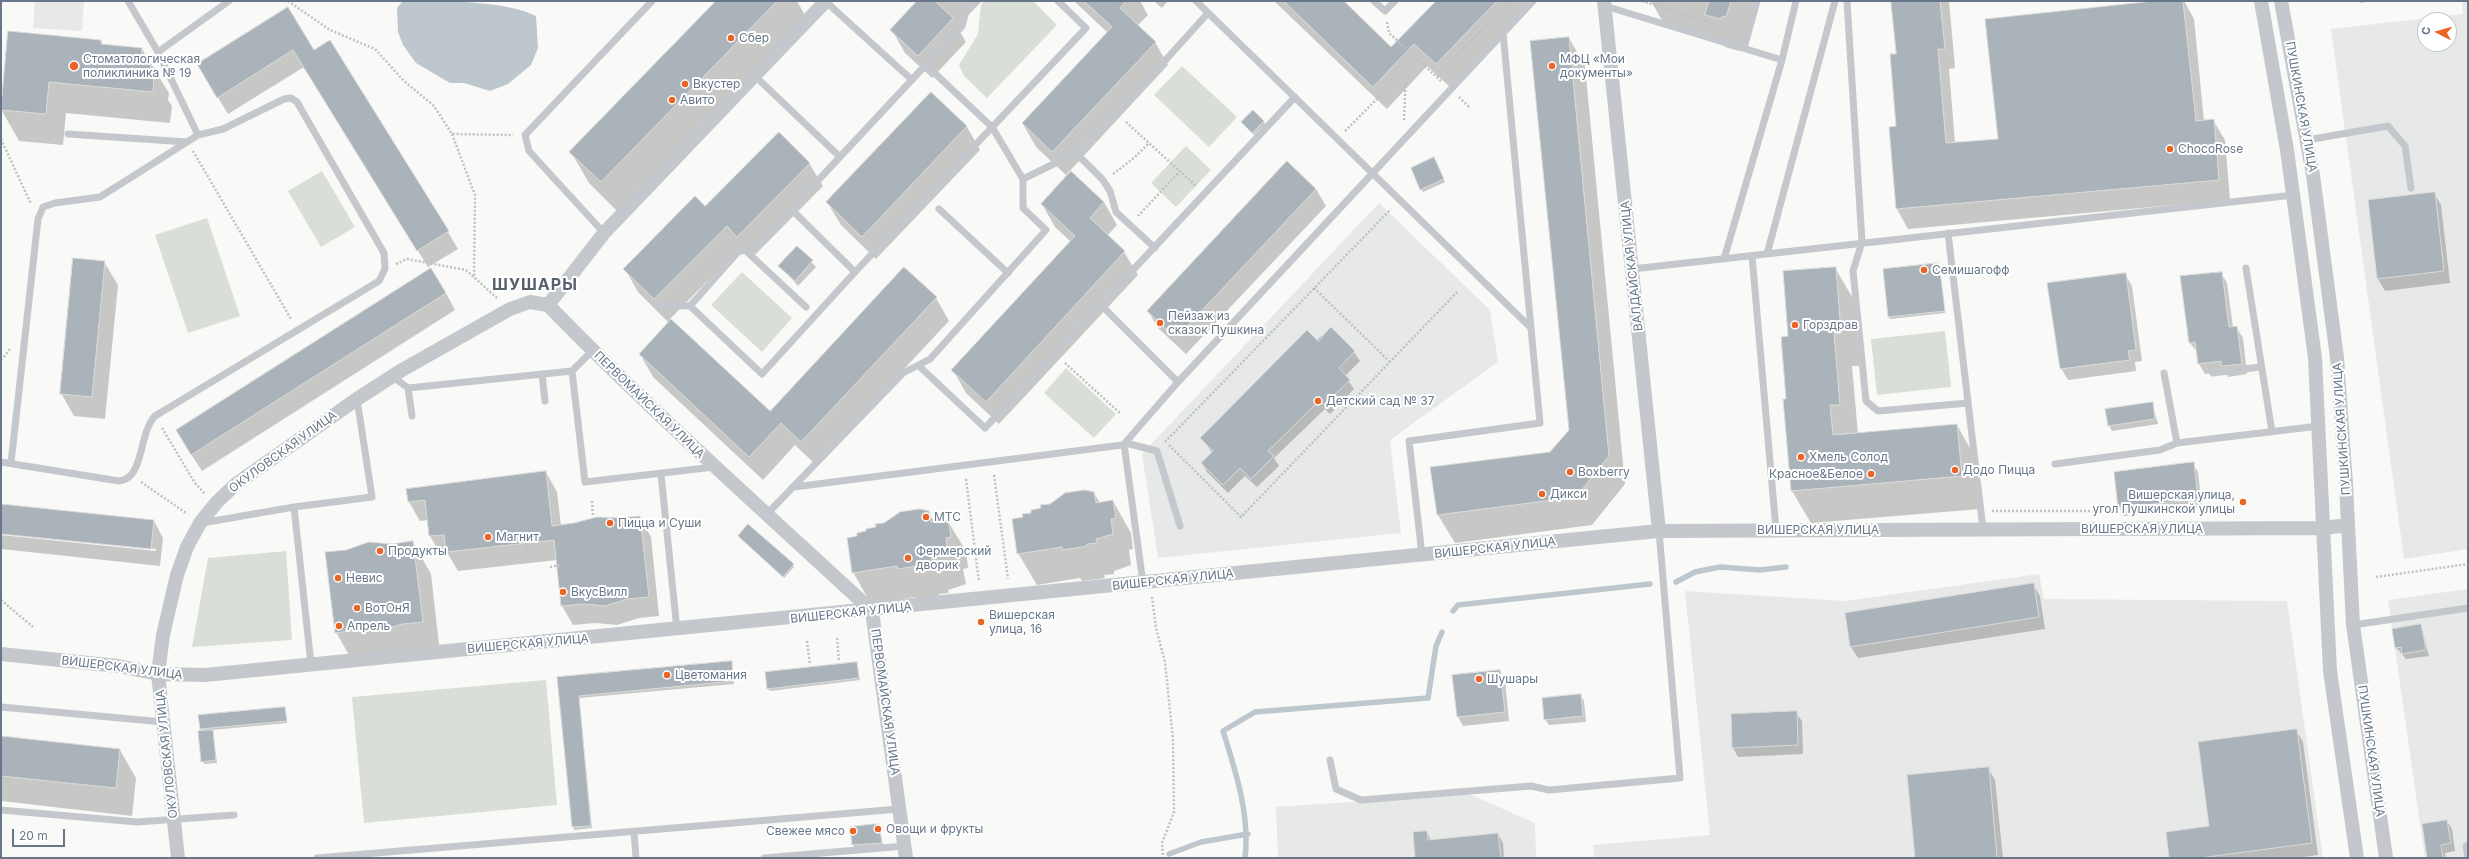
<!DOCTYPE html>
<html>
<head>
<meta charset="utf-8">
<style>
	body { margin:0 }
	#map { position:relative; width:2469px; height:859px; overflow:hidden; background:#f9faf7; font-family:Inter,sans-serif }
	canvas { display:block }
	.frame { position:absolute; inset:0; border:2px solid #677789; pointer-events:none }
	.north { position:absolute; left:2417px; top:12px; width:40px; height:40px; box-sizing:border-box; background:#fff; border:1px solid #c2c9d0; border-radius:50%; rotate:276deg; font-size:11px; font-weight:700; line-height:16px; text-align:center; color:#677789 }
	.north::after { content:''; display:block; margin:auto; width:14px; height:18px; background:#ea6427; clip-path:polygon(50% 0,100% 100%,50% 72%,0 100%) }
	.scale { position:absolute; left:12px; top:829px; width:53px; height:18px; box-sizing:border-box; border:2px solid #677789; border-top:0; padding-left:5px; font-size:12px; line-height:14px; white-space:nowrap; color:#677789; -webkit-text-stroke:3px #fff; paint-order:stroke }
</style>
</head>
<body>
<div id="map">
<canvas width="2469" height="859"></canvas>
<div class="frame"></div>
<div class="north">С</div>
<div class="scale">20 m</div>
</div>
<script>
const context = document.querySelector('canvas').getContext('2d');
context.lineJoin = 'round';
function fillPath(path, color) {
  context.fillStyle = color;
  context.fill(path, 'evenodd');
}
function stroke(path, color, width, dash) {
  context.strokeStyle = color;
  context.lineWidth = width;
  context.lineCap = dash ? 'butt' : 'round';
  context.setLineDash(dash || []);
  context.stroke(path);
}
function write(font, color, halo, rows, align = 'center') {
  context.font = font + ' Inter,sans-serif';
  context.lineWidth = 4;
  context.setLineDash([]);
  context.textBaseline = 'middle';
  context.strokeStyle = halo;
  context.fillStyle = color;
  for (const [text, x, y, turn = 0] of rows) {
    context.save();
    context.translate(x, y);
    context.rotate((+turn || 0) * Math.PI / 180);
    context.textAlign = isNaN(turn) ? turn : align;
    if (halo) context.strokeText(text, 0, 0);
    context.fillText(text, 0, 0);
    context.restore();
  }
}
fillPath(new Path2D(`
	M35,1H84L82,31L33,28Z
	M2462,1H2468V549L2404,559L2331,29L2463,14ZM2425,20H2449V44H2425Z
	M1379,203L1490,310L1498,362L1390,440L1401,533L1158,558L1142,454Z
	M2039,574L2044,599L2287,601L2323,858H1594L1593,845L1710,835L1685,591L1845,601Z
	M2468,589V858H2425L2388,600Z
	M1469,794L1535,823L1536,858H1278L1276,807Z`), '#e7e9e8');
fillPath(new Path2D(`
	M985,1H1033L1057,25L987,98L964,76L959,65L978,34L981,4Z
	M1182,66L1237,117L1209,147L1154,95Z
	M1186,146L1211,170L1176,207L1151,183Z
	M322,171L355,227L321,247L288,191Z
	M207,218L240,316L188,333L155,235Z
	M742,272L792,318L762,352L711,305Z
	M1945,331L1951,387L1877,395L1871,339Z
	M1066,368L1116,414L1094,438L1044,393Z
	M286,551L292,640L192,647L208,558Z
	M546,680L557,805L364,823L352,697Z`), '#d9dfd6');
fillPath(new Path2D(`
	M403,1C442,1 504,0 536,16L538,48L531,65L508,84L490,91L464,83H450L416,63L403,45L398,32L397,8Z`), '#bdc7cd');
fillPath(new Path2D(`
	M717,1H797L807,19L619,213L589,183L571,152Z
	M919,1H982L957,27L966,42L932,78L905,53L892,30Z
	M1074,1H1140L1148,15L1137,26L1155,42L1168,65L1066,175L1036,147L1023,124L1108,33Z
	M1154,1H1168L1162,8Z
	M1274,1H1342L1391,48L1437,1H1532L1450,87L1427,66L1387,109Z
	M1651,1H1760L1739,51L1725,47L1721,41L1664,24Z
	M1892,1H1949L1955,68L1949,69L1955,143L1999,139L2164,1H2184L2194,19L2204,121L2213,120L2225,140L2230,200L1908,229L1897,209V55Z
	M2359,1H2373L2360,3Z
	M287,9L314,51L448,232L458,249L428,267L304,67L228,114L208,81Z
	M1569,38L1585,66L1625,484L1592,525L1455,543L1438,515L1431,468L1550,453L1570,431Z
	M101,41L103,45L142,49L169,93L168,100L172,106L170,123L66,113L63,145L19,141L1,109Z
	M931,93L967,127L980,150L876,259L841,225L827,202Z
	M1264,121L1265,124L1254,135L1242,123Z
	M1435,161L1445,182L1423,192L1421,189Z
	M809,163L823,186L751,259L740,248L670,319L770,412L936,298L949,321L815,464L795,445L763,480L653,377L640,354L669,323L638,292L625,269L705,208Z
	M1316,189L1326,206L1186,354L1158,328L1148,311Z
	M2434,193L2441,205L2450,283L2385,291L2378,279Z
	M1104,202L1117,225L1107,236L1124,252L1138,275L999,424L966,393L953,370L1071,242L1055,227L1042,204Z
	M797,247L816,267L798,286L780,266Z
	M104,262L118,285L105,419L74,416L61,393Z
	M1939,264L1945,313L1890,319L1889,317Z
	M1835,268L1854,300L1860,366H1852L1858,434L1957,425L1975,457L1980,509L1811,523L1792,491L1784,400H1788L1789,337Z
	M2221,273L2227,283L2233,327H2236L2243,338L2247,374L2228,377L2226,372L2205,374L2199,364L2198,353L2190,343Z
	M2125,274L2132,286L2142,361L2135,362L2136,371L2068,380L2061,368Z
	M446,293L455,310L202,471L187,448Z
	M1331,328L1354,352L1360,361L1345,376L1354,389L1330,414L1325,409L1274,458L1279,466L1257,487L1245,476L1228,493L1207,472L1202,463L1212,453L1202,438Z
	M2152,403L2158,424L2112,431L2109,425Z
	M2193,464L2198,472L2202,507L2124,516L2119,507Z
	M546,472L557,492L561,526L640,517L651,537L659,616L639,618L617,625L595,623L573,625L562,606L557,560L458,571L448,554L441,555L430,536L428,520L420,521L409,502L407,490Z
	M1094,493L1100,503L1113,501L1131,533L1133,549L1129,550L1131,565L1114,571V574L1104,575L1105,578L1082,581L1080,578L1037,585L1018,553L1024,518Z
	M1,505L154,521L163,538L160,566L1,549V535L156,551V549L1,533Z
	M929,512L934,522L947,520L966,551L968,568L963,569L966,584L948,590L949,593L939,594L940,597L917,600L915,597L871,604L853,572L858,537Z
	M739,536L793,565L794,567L784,578Z
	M413,542L431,574L440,653L354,664L336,632L392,545Z
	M2033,584L2040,596L2045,629L1858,658L1851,647Z
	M2421,625L2429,656L2406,659L2396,647Z
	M731,662L734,684L579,698L592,828L574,830L559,678Z
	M857,663L860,680L770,691L768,689L766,673Z
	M1500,671L1505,680L1509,721L1463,726L1458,717L1453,676Z
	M1580,695L1584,701L1586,722L1549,725L1545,719Z
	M285,708L287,723L212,730L217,763L204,764L201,728Z
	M1796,713L1802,721L1803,754L1738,757L1733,748Z
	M2296,730L2303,742L2318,855L2296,858H2170L2210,827Z
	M1,737L120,750L136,778L132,816L1,801Z
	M1988,768L1995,780L2003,858H1916Z
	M2447,821L2452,829L2455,851L2445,853L2446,858H2428Z
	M879,825L883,845L854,848L851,828Z
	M1427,832L1431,840L1498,834L1503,843L1504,858H1416Z`), '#0003');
stroke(new Path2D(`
	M1676,582L1695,572L1720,567L1760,570L1786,567
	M1453,611L1458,605L1650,584
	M1169,854L1201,842L1248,834
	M1245,858C1250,815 1236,772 1223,731L1255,712L1428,698L1436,646L1442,632`), '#bdc7cd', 5.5);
const building = new Path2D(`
	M716,1H777L601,182L569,152Z
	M917,1H935L953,18L918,56L890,30Z
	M1084,1H1126L1120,8L1156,42L1052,152L1022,123L1112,27Z
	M1284,1H1344L1391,47L1436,1H1497L1436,64L1414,44L1373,87Z
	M1709,1H1731L1726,17L1722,16L1721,19L1705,15Z
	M1891,1H1940L1945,49H1938L1946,143L1998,139L1985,19L2154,1H2183L2196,121L2214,119L2219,180L1896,209L1889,127L1896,126L1890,54H1896Z
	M288,7L314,50L330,40L449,231L417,251L293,50L217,98L197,64Z
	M8,31L101,40V44L142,48L141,60L151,61L150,73L154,74L153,92L49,82L46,114L1,110Z
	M1569,37L1609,456L1576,497L1437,515L1430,467L1550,452L1569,430L1530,41Z
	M931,92L967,126L862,237L826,202Z
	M1253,110L1264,121L1252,133L1241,122Z
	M779,132L810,163L737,237L727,226L654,299L623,269L695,196L705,206Z
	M1434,157L1444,179L1420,190L1411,168Z
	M1287,161L1316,189L1176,338L1147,311Z
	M1071,171L1104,202L1090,218L1125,251L986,402L951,370L1075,236L1041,204Z
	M2435,192L2444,271L2377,279L2368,200Z
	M797,246L813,260L795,281L778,266Z
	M73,258L105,261L92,397L60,394Z
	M1939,263L1945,311L1888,317L1883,269Z
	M904,267L937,297L801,442L781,423L749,457L639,354L671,319L770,411Z
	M1836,267L1841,333L1834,334L1840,405H1830L1833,435L1957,424L1962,476L1791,491L1783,399H1786L1781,337L1788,336L1783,271Z
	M431,268L446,293L191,455L176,430Z
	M2222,272L2229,327L2237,326L2242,364L2221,366V361L2198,364L2195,342L2189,343L2180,276Z
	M2126,273L2136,350L2128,351L2130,360L2060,369L2047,283Z
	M1331,327L1355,351L1339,368L1350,380L1324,405L1320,400L1268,451L1274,456L1251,479L1240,468L1223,485L1201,463L1213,451L1200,438L1307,330L1318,341Z
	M2153,402L2155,419L2108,426L2105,409Z
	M2194,462L2198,499L2118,508L2114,472Z
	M546,471L552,526L574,523L597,517L620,518L640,516L649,597L627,599L605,606L584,604L561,606L554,540L446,552L444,535L429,536L425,500L408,502L406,489Z
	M1085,490L1094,492L1096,503L1113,500L1116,518L1111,519L1113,534L1096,539L1097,543L1087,544V546L1063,550L1062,547L1017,554L1012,519L1023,517L1022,514L1031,513V510L1041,508L1040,505L1050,504L1065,493Z
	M1,504L154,520L151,549L1,534Z
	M920,509L929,511L931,522L948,519L951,537L946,538L948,553L931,558L932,562L922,563V565L898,569L897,566L852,573L847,538L857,536V533L866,531V529L876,527L875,524L884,523L900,512Z
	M748,524L794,564L783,577L738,536Z
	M413,541L423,622L402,624L380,631L358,630L335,633L325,552L346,550L369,542L392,544Z
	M2034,583L2039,617L1850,647L1845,613Z
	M2421,624L2426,650L2402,654L2401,647L2395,648L2392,629Z
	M732,661L733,681L579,696L591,826L572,827L557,677Z
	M857,662L859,678L767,689L765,672Z
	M1500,670L1505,712L1457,717L1452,675Z
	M1581,694L1583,716L1544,720L1542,698Z
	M285,707L287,721L200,729L198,715Z
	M1797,711L1798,745L1732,748L1731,714Z
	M2297,729L2312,843L2200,858H2169L2166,832L2209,826L2198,742Z
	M213,730L216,760L201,762L198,731Z
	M1,736L120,749L116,788L1,776Z
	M1989,767L1997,858H1915L1907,775Z
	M2447,820L2451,843L2441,845L2443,858H2427L2422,824Z
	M873,824H879L882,843L852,845L850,827Z
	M1427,831L1428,840L1498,833L1501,858H1415L1413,832Z`);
fillPath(building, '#aab2ba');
stroke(building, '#dbdbd9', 1);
stroke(new Path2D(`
	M288,1L330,30L375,49L404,81L434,106L452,134L513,135
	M1642,1L1724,27L1730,26L1738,20
	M1387,22L1389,33L1442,82
	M1437,77L1509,1
	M1459,97L1470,108
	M1404,120L1406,72
	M1126,122L1196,186
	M1345,131L1417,59
	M452,134L475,195L474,278
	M1,139L31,204
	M193,151L291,319
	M1113,174L1134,158L1149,143
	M1138,216L1180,171
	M396,264L407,259L466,270L498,299
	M1314,288L1390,362
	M1,360L11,348
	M1065,363L1121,414
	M162,428L195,483L205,494
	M1165,442L1391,209
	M1169,445L1241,517L1458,291
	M994,475L1008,579
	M966,479L979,582
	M141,482L186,513
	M592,501L593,517
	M1992,511H2107
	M526,543L528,550
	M550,567L560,565
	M2376,577L2468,564
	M1152,597L1156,628L1165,662L1173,740L1174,812L1162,843L1163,858
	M1,600L33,627
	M837,638L839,661
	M807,641L810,665`), '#bec1c4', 2.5, [2, 2]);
stroke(new Path2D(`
	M128,1L158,52L198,135
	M825,1L912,80
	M1196,1L1530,327
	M1374,1L1385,11L1395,1
	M1847,1L1862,242L1853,271L1866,401L1878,411L1968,403
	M1605,6L1782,60
	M1744,48L1757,1
	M158,52L229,1
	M755,76L840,157
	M68,134L187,142
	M2307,140L2388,126L2405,146L2411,188
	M1076,153L1103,180L1110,191L1116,212L1155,248
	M1023,179L1076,153L1117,114L1208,13
	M791,209L855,272
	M939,209L1008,273
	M604,233L529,151L525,135L652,1
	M1948,233L1983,529
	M745,250L806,307
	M1767,254L1835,1
	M1752,256L1776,530
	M1724,259L1782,60L1796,1
	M2246,268L2272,432
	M1632,269L2294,195
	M658,305L690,306L762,374L855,272L1086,28L1058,1
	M1101,305L1178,382
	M690,306L738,252L756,247L962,26L969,1
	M919,366L985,428L1295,97
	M572,371L592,351
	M2164,373L2177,443
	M2213,373L2260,367
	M542,374L545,401
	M392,376L408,388L572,371L585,482L714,467
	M408,388L412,416
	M1,462L119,481C145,478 138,434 155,416L379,281L385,269L384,253L297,102L291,98L284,99L223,129L198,135L100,197L55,203L43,207L38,219L11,463
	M2055,464L2160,450L2177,443L2319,426
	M661,474L677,630
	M794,487L1130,444L1157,451L1180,526
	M294,507L311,664
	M766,515L903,373L930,359L1046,230L1023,208V179L992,127L926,65
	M202,523L294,507L372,497L357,399
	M1422,555L1409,441L1540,423L1503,33
	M1143,583L1124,444L1178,382L1533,1
	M2353,625L2468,608
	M1,707L163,722
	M1330,760L1336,789L1361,800L1531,786L1549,790L1680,778L1659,531
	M1,810L137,822L234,815
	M634,832L636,858
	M317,858L899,809
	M764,858L904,846
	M2468,858L2466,846L2468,845`), '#c4c8cd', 7);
stroke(new Path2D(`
	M1604,1L1659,531
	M2261,1L2287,150L2315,358L2330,671L2357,858
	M2281,1L2313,175L2337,358L2346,484L2353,625L2386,858
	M548,305C652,412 763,510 872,611L906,858
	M548,305L604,233L826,1
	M1,654L118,666L158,674L205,675L1659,531L2323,528L2348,525
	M178,858L158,674L163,635L177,575L187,547L200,523L217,502L236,484L357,399L402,370L510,309L530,302L548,305`), '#c4c8cd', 14);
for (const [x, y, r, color] of [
	[731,38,4,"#ea6427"],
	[74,66,5,"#ea6427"],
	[1552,66,4,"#ea6427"],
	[685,84,4,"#ea6427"],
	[672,100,4,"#ea6427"],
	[2170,149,4,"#ea6427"],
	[1924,270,4,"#ea6427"],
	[1160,323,4,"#ea6427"],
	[1795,325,4,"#ea6427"],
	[1318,401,4,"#ea6427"],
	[1801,457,4,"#ea6427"],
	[1955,470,4,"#ea6427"],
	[1570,472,4,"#ea6427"],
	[1871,474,4,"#ea6427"],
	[1542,494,4,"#ea6427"],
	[2243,502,4,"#ea6427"],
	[926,517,4,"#ea6427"],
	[610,523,4,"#ea6427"],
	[488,537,4,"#ea6427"],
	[380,551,4,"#ea6427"],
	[908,558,4,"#ea6427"],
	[338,578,4,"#ea6427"],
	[563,592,4,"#ea6427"],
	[357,608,4,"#ea6427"],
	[981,622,4,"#ea6427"],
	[339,626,4,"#ea6427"],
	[667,675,4,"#ea6427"],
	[1479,679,4,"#ea6427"],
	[878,829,4,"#ea6427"],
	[853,831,4,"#ea6427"]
]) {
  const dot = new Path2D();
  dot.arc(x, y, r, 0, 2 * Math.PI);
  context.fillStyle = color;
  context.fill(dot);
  stroke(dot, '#fff', 1.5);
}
write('12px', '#677789', '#fff', [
	["Сбер",739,38],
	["Стоматологическая",83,59],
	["поликлиника № 19",83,73],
	["МФЦ «Мои",1560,59],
	["документы»",1560,73],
	["Вкустер",693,84],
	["Авито",680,100],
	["ChocoRose",2178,149],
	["Семишагофф",1932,270],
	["Пейзаж из",1168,316],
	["сказок Пушкина",1168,330],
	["Горздрав",1803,325],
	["Детский сад № 37",1326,401],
	["Хмель Солод",1809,457],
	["Додо Пицца",1963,470],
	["Boxberry",1578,472],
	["Красное&Белое",1863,474,"right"],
	["Дикси",1550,494],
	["Вишерская улица,",2235,495,"right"],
	["угол Пушкинской улицы",2235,509,"right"],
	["МТС",934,517],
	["Пицца и Суши",618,523],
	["Магнит",496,537],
	["Продукты",388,551],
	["Фермерский",916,551],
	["дворик",916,565],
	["Невис",346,578],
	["ВкусВилл",571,592],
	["ВотОнЯ",365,608],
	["Вишерская",989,615],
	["улица, 16",989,629],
	["Апрель",347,626],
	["Цветомания",675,675],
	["Шушары",1487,679],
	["Овощи и фрукты",886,829],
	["Свежее мясо",845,831,"right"]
], 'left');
write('12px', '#677789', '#fff', [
	["ПУШКИНСКАЯ УЛИЦА",2301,107,80],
	["ВАЛДАЙСКАЯ УЛИЦА",1632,266,-96],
	["ПЕРВОМАЙСКАЯ УЛИЦА",649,405,44],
	["ПУШКИНСКАЯ УЛИЦА",2342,429,-94],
	["ОКУЛОВСКАЯ УЛИЦА",283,452,-36],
	["ВИШЕРСКАЯ УЛИЦА",2142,529],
	["ВИШЕРСКАЯ УЛИЦА",1818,530],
	["ВИШЕРСКАЯ УЛИЦА",1495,548,-6],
	["ВИШЕРСКАЯ УЛИЦА",1173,580,-6],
	["ВИШЕРСКАЯ УЛИЦА",851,613,-6],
	["ВИШЕРСКАЯ УЛИЦА",528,644,-5],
	["ВИШЕРСКАЯ УЛИЦА",122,668,7],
	["ПЕРВОМАЙСКАЯ УЛИЦА",885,702,82],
	["ПУШКИНСКАЯ УЛИЦА",2371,751,82],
	["ОКУЛОВСКАЯ УЛИЦА",167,754,-96]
]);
context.letterSpacing = '1px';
write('bold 16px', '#56616e', '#fff', [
	["ШУШАРЫ",535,285]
]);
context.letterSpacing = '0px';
</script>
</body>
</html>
